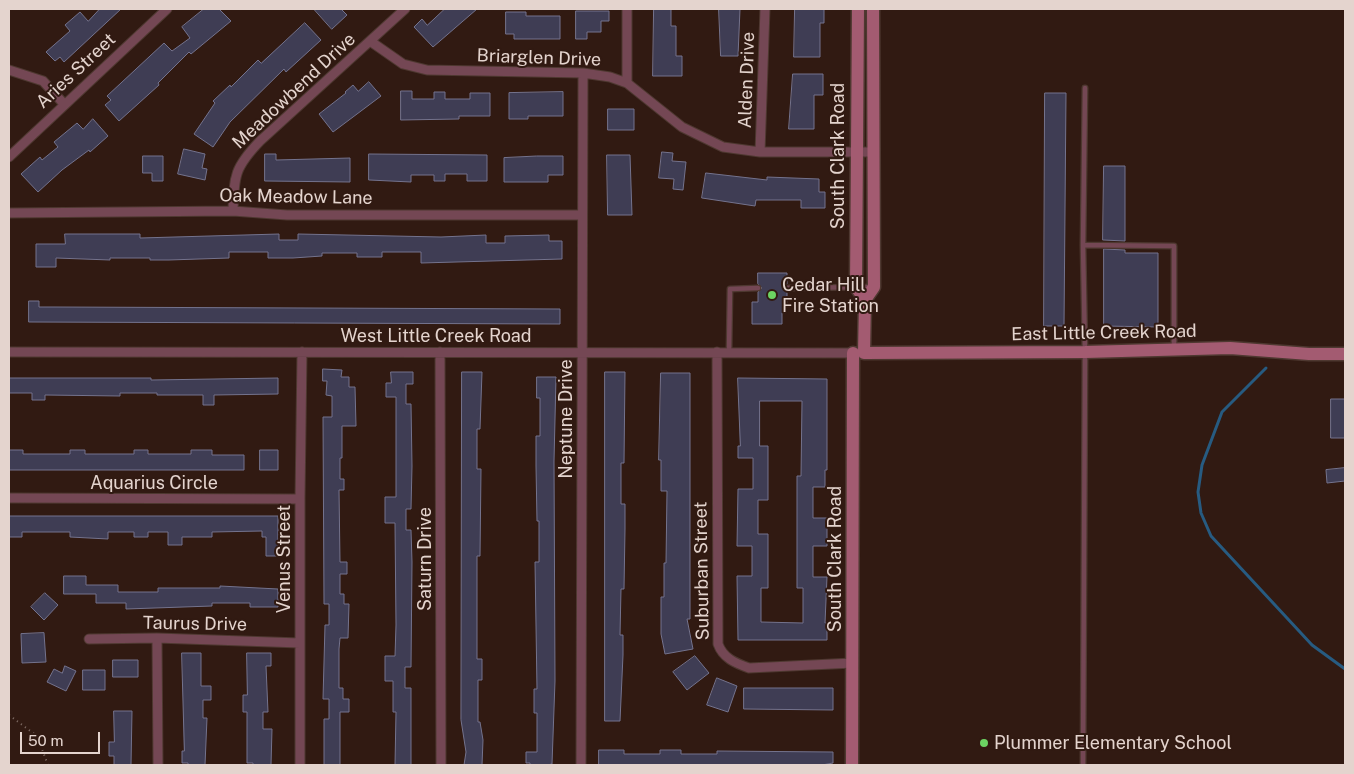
<!DOCTYPE html>
<html>
<head>
<meta charset="utf-8">
<style>
	body { margin:0 }
	#map { position:relative; width:1354px; height:774px; overflow:hidden; background:#311a12; font-family:"Public Sans",sans-serif }
	canvas { display:block }
	.frame { position:absolute; inset:0; border:10px solid #e4d4ce; pointer-events:none }
	.scale { position:absolute; left:20px; top:732px; width:80px; height:22px; box-sizing:border-box; border:2px solid #e4d4ce; border-top:0; padding-left:6px; font-size:15px; line-height:18px; white-space:nowrap; color:#e4d4ce; -webkit-text-stroke:4px #311a12; paint-order:stroke }
</style>
</head>
<body>
<div id="map">
<canvas width="1354" height="774"></canvas>
<div class="frame"></div>
<div class="scale">50 m</div>
</div>
<script>
const context = document.querySelector('canvas').getContext('2d');
context.lineJoin = 'round';
function stroke(path, color, width, dash) {
  context.strokeStyle = color;
  context.lineWidth = width;
  context.lineCap = dash ? 'butt' : 'round';
  context.setLineDash(dash || []);
  context.stroke(path);
}
function fillPath(path, color) {
  context.fillStyle = color;
  context.fill(path, 'evenodd');
}
function write(font, color, halo, rows, align = 'center') {
  context.font = font + ' "Public Sans",sans-serif';
  context.lineWidth = 4;
  context.setLineDash([]);
  context.textBaseline = 'middle';
  context.strokeStyle = halo;
  context.fillStyle = color;
  for (const [text, x, y, turn = 0] of rows) {
    context.save();
    context.translate(x, y);
    context.rotate((+turn || 0) * Math.PI / 180);
    context.textAlign = isNaN(turn) ? turn : align;
    if (halo) context.strokeText(text, 0, 0);
    context.fillText(text, 0, 0);
    context.restore();
  }
}
stroke(new Path2D(`
	M1266,368L1222,412L1202,465L1198,492L1201,513L1211,536L1312,645L1345,669`), '#275b81', 3);
const building = new Path2D(`
	M100,9H121L64,62L60,57L55,61L46,52L70,31L65,25L80,12L88,21Z
	M204,9H219L231,21L191,54L189,52L158,83L159,85L119,121L105,105L111,100L107,96L164,43L172,51L190,38L182,27Z
	M314,9H341L347,15L332,29Z
	M445,9H477L433,47L414,27L422,19L427,25Z
	M654,9H671V26H676V56H682V76H653Z
	M719,9H740L738,56H721Z
	M795,9H824V23H820V57H794Z
	M576,11H609V21H601V32H587V39H576Z
	M506,12H526V16H560V39H514V34H506Z
	M305,23L321,40L286,72L284,69L230,122L213,147L194,134L215,103L213,101L230,85L231,87L258,60L261,63Z
	M793,74H823V95H814V129H789Z
	M369,82L381,96L333,132L319,114L346,93L345,92L353,85L358,91Z
	M401,91H412V99H434V92H445V99H470V93H490V116H459V119L401,120Z
	M563,92V116H528V119H509V93Z
	M1045,93H1066L1064,326H1044Z
	M608,109H634V130H608Z
	M93,119L108,136L90,152L89,150L62,170L38,192L21,174L40,157L42,160L58,147L54,142L77,123L83,129Z
	M184,149L205,154L202,168L207,169L205,180L178,174Z
	M662,152L673,153L672,161L686,162L683,190L673,189L674,179L659,178Z
	M265,154H276V160L350,158V182L265,181Z
	M369,154L487,155V181H467V174H445V181H434V175H411V182L369,180Z
	M607,155H630L632,215H608Z
	M143,156H163V181H152V173H143Z
	M537,156H563V175H548V182H504V158Z
	M1104,166H1125V241L1103,240Z
	M706,173L767,180V177L819,179V192H825V208H801V200H756L755,206L702,198Z
	M65,234H140V238L279,234V240H298V234L441,237L486,235V243H505V236L549,235V241H562V259L421,263V252H382V257H357V253H322V256L293,258H268V252H229V258L169,260H150V258H110V260L56,258V267H36V244H65Z
	M1104,249L1125,250V253H1158V327L1104,326Z
	M758,273H787V284L783,288L787,292V304L786,313H782V324H752V302H758V292L762,288L758,284Z
	M29,301H39V307H55L560,309V324L29,322Z
	M323,369L342,370L341,377H349V387H355L356,426H342V458H340V479H344V490H339L340,562H347V574H340V594H344V604H349L348,638H340L339,649V688H343V699H349V712H340V765H324V719H329V699H323L325,625H329V604H324L323,417H332V396L326,395L327,381H323Z
	M391,372H413V384H406V404H411L412,466L411,509H406V530H411L412,562L411,667H405V688H411V765H395L396,712H393V681H385V656H395L396,625L395,523H385V497H396V397H386V383H391Z
	M462,372H482L480,429H477V469H481L480,556H477V659H482V680H478V722H480L483,740L482,765H464L466,752L461,720Z
	M605,372H625L624,463H621V504H625V529L624,589H621L620,635H623V655L620,721H605Z
	M661,373H690V619H687L693,649L665,654L661,634V597H664V563H666L667,491H661V460H659Z
	M537,377H556L554,461L555,681L552,764L547,765H530V763H526V752H537V713H534V689H537L535,562H539V521H537L536,466V436H540V398H537Z
	M9,378H151V380L278,378V394L214,395V405H203V395H157V393H120V396L45,395V400H32V393H9Z
	M738,378L827,379V470H825V487H813V518H827V546H813V577H827L825,623H827V640H738L737,576H752V546H737L738,489H753V458H738V446H740ZM760,401H802L801,476H797V588H803V623L761,622V588H768V534H758V500H768V446H760Z
	M1331,399H1345V438H1331Z
	M9,450H23V454H70V450H85V454H134V450H148V454H191V450H212V455H244V470H9Z
	M260,450H278V470H260Z
	M1345,468V481L1327,483L1326,470Z
	M9,516H278V556H266V537H262V531L212,532V537H182V545H168V532H148V537H134V532H108V539L70,537V532H22V537H9Z
	M64,576H86V585H118V592H158V588H220V586L278,589V607H250V603H212V606L126,609V603H96V594H64Z
	M45,593L58,605L44,620L31,607Z
	M44,633L46,662L22,663L21,634Z
	M182,653H201V686H211V700H203V718H207L205,765H188V763H182V751H184Z
	M247,653H271V666H266L268,712H263V729H272L271,765H253V763H247V712H243V695H247Z
	M695,656L709,673L687,690L673,672Z
	M113,660H138V677H113Z
	M65,666L76,671L66,691L47,682L54,669L62,673Z
	M83,670H105V690H83Z
	M717,678L737,686L728,712L707,705Z
	M744,688H833V710L744,709Z
	M114,711H132L131,765H114V756H109V742H114Z
	M599,750H624V754H660V750H681V754H717V751L833,752V763L822,765H599Z`);
fillPath(building, '#3f3d54');
stroke(building, '#74738d', 1);
const lane = new Path2D(`
	M1083,245L1085,88
	M787,288L872,287
	M729,352L730,289L758,288
	M1083,765L1085,352L1083,245L1174,246V349`);
const street = new Path2D(`
	M627,9V83
	M370,41L403,64L427,70L583,73L610,77L627,83L682,127L723,147L760,152H873
	M9,70L43,81L64,104
	M760,152L765,9
	M9,157L167,9
	M233,211C234,175 235,167 260,141L405,9
	M9,213L233,211L287,215H582
	M9,352L859,353
	M440,352L441,765
	M717,352L718,644C723,658 735,663 749,668L853,663
	M9,498L300,499
	M157,638L158,765
	M89,639L157,638L300,643
	M300,765V499L302,352
	M581,765L583,73`);
const secondary = new Path2D(`
	M858,9L856,287L865,300
	M873,9L874,287L865,300L864,353L1085,352L1230,348L1309,354H1345
	M852,765L853,353`);
stroke(lane, '#4e3830', 7);
stroke(street, '#4e3830', 11);
stroke(secondary, '#4e3830', 15);
stroke(new Path2D(`
	M9,715L37,736L48,765`), '#84716a', 2, [1, 4]);
stroke(lane, '#744754', 4.5);
stroke(street, '#744754', 9);
stroke(secondary, '#a35b71', 12);
for (const [x, y, r, color] of [
	[772,295,5,"#6cd362"],
	[984,743,5,"#6cd362"]
]) {
  const dot = new Path2D();
  dot.arc(x, y, r, 0, 2 * Math.PI);
  context.fillStyle = color;
  context.fill(dot);
  stroke(dot, '#311a12', 2);
}
write('18px', '#e4d4ce', '#311a12', [
	["Briarglen Drive",539,58,2],
	["Aries Street",76,71,-43],
	["Alden Drive",747,80,-88],
	["Meadowbend Drive",294,91,-43],
	["South Clark Road",838,156,-90],
	["Oak Meadow Lane",296,197,1],
	["East Little Creek Road",1104,333,-1],
	["West Little Creek Road",436,336],
	["Neptune Drive",566,419,-90],
	["Aquarius Circle",154,483],
	["Venus Street",284,559,-90],
	["Saturn Drive",425,559,-90],
	["South Clark Road",835,559,-90],
	["Suburban Street",702,571,-91],
	["Taurus Drive",195,624,1]
]);
write('18px', '#e4d4ce', '#311a12', [
	["Cedar Hill",782,285],
	["Fire Station",782,306],
	["Plummer Elementary School",994,743]
], 'left');
</script>
</body>
</html>
